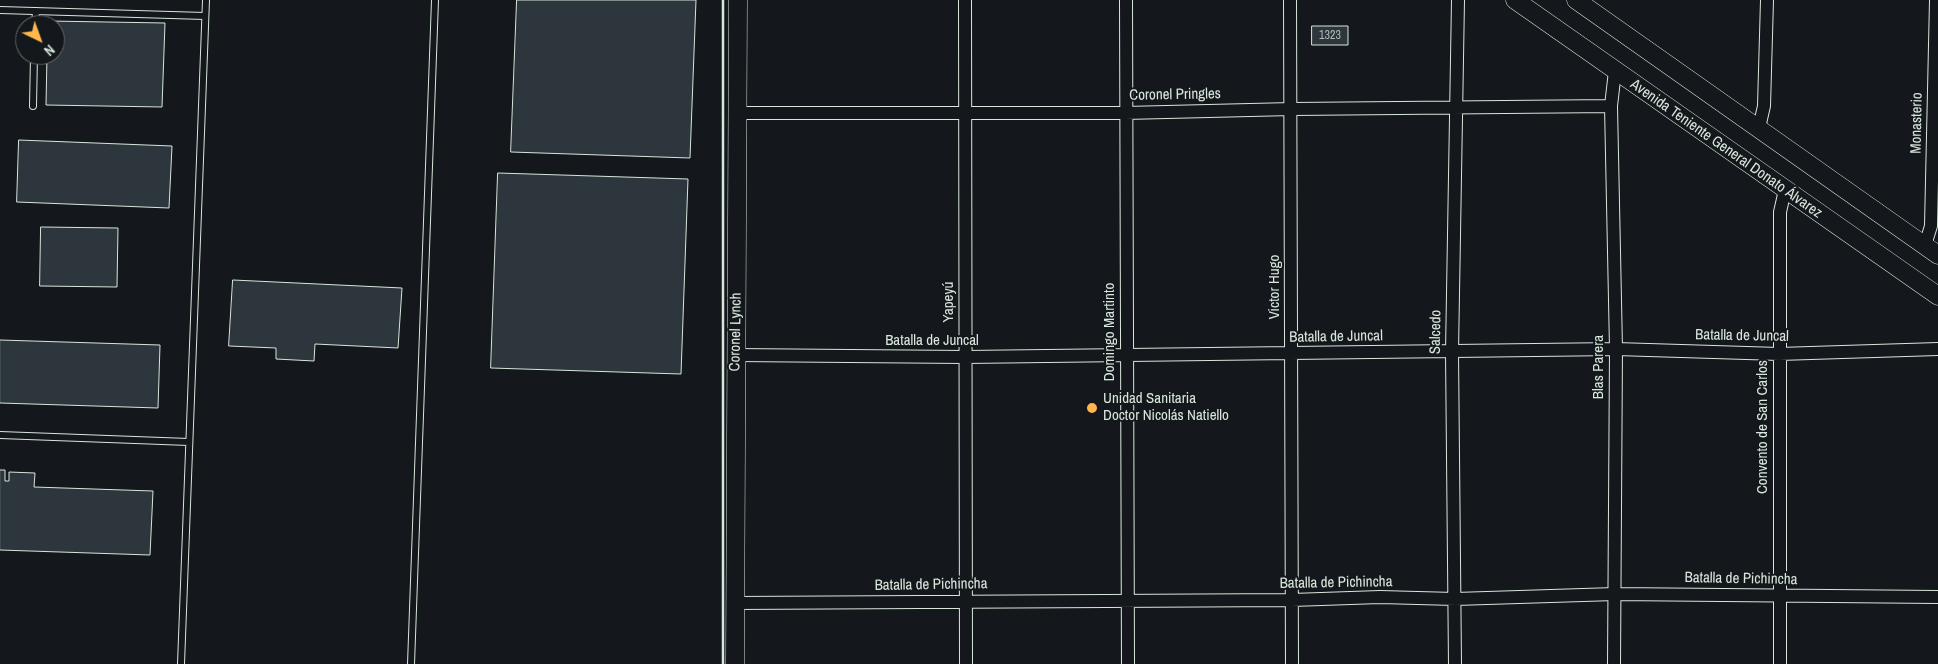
<!DOCTYPE html>
<html>
<head>
<meta charset="utf-8">
<style>
	body { margin:0 }
	#map { position:relative; width:1938px; height:664px; overflow:hidden; background:#14181c; font-family:"Archivo Narrow",sans-serif }
	canvas { display:block }
	.north { position:absolute; left:15px; top:15px; width:50px; height:50px; box-sizing:border-box; background:#14181c; border:1px solid #626a69; border-radius:50%; rotate:138deg; font-size:14px; font-weight:700; line-height:20px; text-align:center; color:#d8e6dc }
	.north::after { content:''; display:block; margin:auto; width:18px; height:22px; background:#ffb74d; clip-path:polygon(50% 0,100% 100%,50% 72%,0 100%) }
</style>
</head>
<body>
<div id="map">
<canvas width="1938" height="664"></canvas>
<div class="north">N</div>
</div>
<script>
const context = document.querySelector('canvas').getContext('2d');
context.lineJoin = 'round';
function fillPath(path, color) {
  context.fillStyle = color;
  context.fill(path, 'evenodd');
}
function stroke(path, color, width, dash) {
  context.strokeStyle = color;
  context.lineWidth = width;
  context.lineCap = dash ? 'butt' : 'round';
  context.setLineDash(dash || []);
  context.stroke(path);
}
function write(font, color, halo, rows, align = 'center') {
  context.font = font + ' "Archivo Narrow",sans-serif';
  context.lineWidth = 4;
  context.setLineDash([]);
  context.textBaseline = 'middle';
  context.strokeStyle = halo;
  context.fillStyle = color;
  for (const [text, x, y, turn = 0] of rows) {
    context.save();
    context.translate(x, y);
    context.rotate((+turn || 0) * Math.PI / 180);
    context.textAlign = isNaN(turn) ? turn : align;
    if (halo) context.strokeText(text, 0, 0);
    context.fillText(text, 0, 0);
    context.restore();
  }
}
const building = new Path2D(`
	M517,0H696L690,158L511,152Z
	M48,21L165,23L162,107L46,105L47,55H55V25H48Z
	M1312,26H1348V45H1312Z
	M19,140L172,146L169,208L17,202Z
	M498,173L688,179L681,374L491,368Z
	M41,227L118,228L117,287L40,286Z
	M233,280L402,288L398,348L315,344L314,361L276,359V348L229,346Z
	M0,340L160,345L158,408L0,403Z
	M0,470H5V481H9V472L35,473L34,487L153,491L150,555L0,550Z`);
fillPath(building, '#2c363c');
stroke(building, '#d8e6dc', 1);
const lane = new Path2D(`
	M0,10L205,16
	M35,25L36,11
	M33,106L34,55
	M0,435L189,442
	M181,664L206,0
	M411,664L435,0`);
const street = new Path2D(`
	M965,0L966,664
	M1126,0L1128,664
	M1290,0L1292,664
	M739,113H1125L1292,109L1611,106
	M1759,128L1764,106L1767,0
	M1925,245L1931,226L1936,0
	M735,355L965,357L1616,349L1779,354L1938,349
	M734,603L1292,600L1380,597L1455,599L1615,594L1938,597
	M1455,664L1452,352L1458,0
	M1614,664L1616,349L1611,106L1615,71
	M1780,664V212L1785,190`);
const secondary = new Path2D(`
	M1515,0L1938,296
	M1576,0L1938,255
	M735,664L738,0`);
stroke(lane, '#d8e6dc', 8);
stroke(street, '#d8e6dc', 14);
stroke(secondary, '#d8e6dc', 19);
stroke(lane, '#14181c', 6);
stroke(street, '#14181c', 12);
stroke(secondary, '#14181c', 18);
stroke(new Path2D(`
	M723,664V0`), '#d8e6dc', 2.5);
for (const [x, y, r, color] of [
	[1092,408,6,"#ffb74d"]
]) {
  const dot = new Path2D();
  dot.arc(x, y, r, 0, 2 * Math.PI);
  context.fillStyle = color;
  context.fill(dot);
  stroke(dot, '#14181c', 2);
}
write('12px', '#adbab4', null, [
	["1323",1330,36]
]);
write('15px', '#d8e6dc', '#14181c', [
	["Coronel Pringles",1175,95,-1],
	["Monasterio",1917,123,-89],
	["Avenida Teniente General Donato Álvarez",1726,149,35],
	["Victor Hugo",1275,287,-90],
	["Yapeyú",949,302,-90],
	["Coronel Lynch",736,332,-89],
	["Domingo Martinto",1110,332,-90],
	["Salcedo",1436,332,-89],
	["Batalla de Juncal",1742,336,1],
	["Batalla de Juncal",1336,337,-1],
	["Batalla de Juncal",932,341],
	["Blas Parera",1599,367,-90],
	["Convento de San Carlos",1763,427,-90],
	["Batalla de Pichincha",1741,579,1],
	["Batalla de Pichincha",1336,583,-1],
	["Batalla de Pichincha",931,585,-1]
]);
write('15px', '#d8e6dc', '#14181c', [
	["Unidad Sanitaria",1103,399],
	["Doctor Nicolás Natiello",1103,416]
], 'left');
</script>
</body>
</html>
